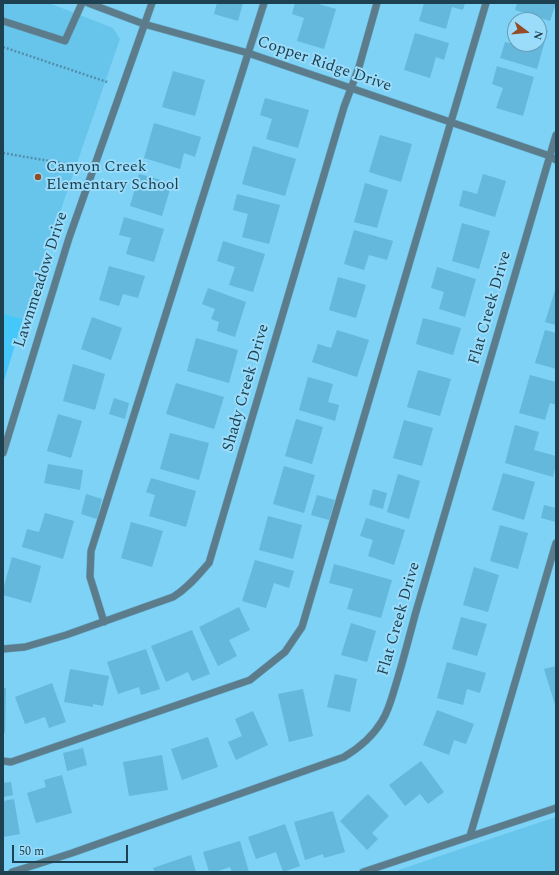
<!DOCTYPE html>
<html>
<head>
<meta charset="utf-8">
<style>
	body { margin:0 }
	#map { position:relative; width:559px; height:875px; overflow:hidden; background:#7dd2f6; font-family:Spectral,serif }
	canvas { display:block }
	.frame { position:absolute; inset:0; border:4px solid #1d4150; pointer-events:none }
	.north { position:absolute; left:507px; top:12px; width:40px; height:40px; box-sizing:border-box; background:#9bdcfa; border:1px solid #699eb6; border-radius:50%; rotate:106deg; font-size:11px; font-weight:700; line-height:16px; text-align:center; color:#1d4150 }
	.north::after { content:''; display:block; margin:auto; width:14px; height:18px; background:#934c25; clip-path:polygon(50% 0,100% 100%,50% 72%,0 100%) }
	.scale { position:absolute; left:12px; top:845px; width:116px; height:18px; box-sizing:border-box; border:2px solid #1d4150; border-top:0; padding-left:5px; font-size:12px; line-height:14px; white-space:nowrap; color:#1d4150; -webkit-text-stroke:3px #9bdcfa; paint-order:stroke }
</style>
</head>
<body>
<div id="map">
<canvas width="559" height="875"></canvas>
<div class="frame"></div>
<div class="north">N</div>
<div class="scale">50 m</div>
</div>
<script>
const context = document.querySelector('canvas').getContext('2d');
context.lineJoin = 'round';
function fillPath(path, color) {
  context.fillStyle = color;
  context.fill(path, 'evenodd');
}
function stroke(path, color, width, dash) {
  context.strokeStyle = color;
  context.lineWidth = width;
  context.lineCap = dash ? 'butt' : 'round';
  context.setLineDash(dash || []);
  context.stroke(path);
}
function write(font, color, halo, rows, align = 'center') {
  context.font = font + ' Spectral,serif';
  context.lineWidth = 4;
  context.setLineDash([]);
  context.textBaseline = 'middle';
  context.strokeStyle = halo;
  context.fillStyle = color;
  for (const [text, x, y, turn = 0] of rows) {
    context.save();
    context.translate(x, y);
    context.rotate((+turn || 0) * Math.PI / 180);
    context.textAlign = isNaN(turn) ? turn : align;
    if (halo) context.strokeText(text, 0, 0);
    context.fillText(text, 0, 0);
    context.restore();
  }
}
fillPath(new Path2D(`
	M3,3H49L113,28L120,39L23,319L3,314Z
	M556,817V872H393L475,844Z`), '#67c5ec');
fillPath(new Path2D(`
	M3,314L23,319L3,384Z`), '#45c8f9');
fillPath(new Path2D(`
	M217,3H243L238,21L214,14Z
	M295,3H315L336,9L324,49L297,41L304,18L292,14Z
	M424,3H465L463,10L452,7L446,29L419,21Z
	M517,3H556L550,21L515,10Z
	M539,28L548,30L537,69L500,58L505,42L514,44H539Z
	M415,33L449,43L444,60L436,57L430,78L404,70Z
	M497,66L534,77L523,116L496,108L503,88L492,84Z
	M173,71L205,80L195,116L162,107Z
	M265,98L309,110L298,148L266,139L272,119L260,115Z
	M154,123L201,137L195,157L184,153L180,169L144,158Z
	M380,135L412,144L401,182L369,172Z
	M253,146L296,159L285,196L242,184Z
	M139,174L172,183L162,216L130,206Z
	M483,174L506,181L495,217L459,206L463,190L477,194Z
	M365,183L388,190L377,228L354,222Z
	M237,194L280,205L269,244L242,237L248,214L233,210Z
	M124,217L164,229L154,262L126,254L131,238L119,235Z
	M462,223L490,231L479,269L452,261Z
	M354,230L393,241L387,260L369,255L364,270L344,264Z
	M223,241L265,254L253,292L229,285L235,267L217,261Z
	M109,266L145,276L138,298L123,294L119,306L99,300Z
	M437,267L476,279L465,317L439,309L444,292L431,288Z
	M338,277L366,285L356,318L329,310Z
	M556,287V325L545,322Z
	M208,288L246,302L235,337L217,331L219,322L211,319L215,309L202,304Z
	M92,317L122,328L111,360L81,349Z
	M423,318L461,328L453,355L416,344Z
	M337,330L369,340L357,377L312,362L318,344L331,348Z
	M545,330L556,333V369L535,363Z
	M196,338L238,350L229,383L187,371Z
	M73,364L105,374L95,410L63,401Z
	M418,370L451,379L440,416L407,407Z
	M530,375L556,382V405L550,403L545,420L519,413Z
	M308,377L333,384L328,402L339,405L335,421L299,410Z
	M176,383L224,397L214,429L166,414Z
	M114,398L129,403L125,419L109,414Z
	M58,414L82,421L71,458L47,451Z
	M296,419L323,427L312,464L285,456Z
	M404,420L433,428L422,466L393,458Z
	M515,425L539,432L534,450L556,456V464L553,477L505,463Z
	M170,433L209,443L199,480L160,469Z
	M48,464L83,470L80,490L44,483Z
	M284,466L315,475L304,513L273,504Z
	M503,473L535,482L524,520L492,510Z
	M398,474L420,481L409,519L387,512Z
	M151,478L196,491L186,527L149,516L155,495L146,492Z
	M373,489L387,493L383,509L369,505Z
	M86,494L102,499L97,519L81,514Z
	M317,495L335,500L329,520L311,515Z
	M544,505L556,508V522L541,518Z
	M45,513L74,521L63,559L22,547L27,529L39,532Z
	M268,516L302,525L293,559L259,550Z
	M366,518L405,530L394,565L368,556L373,540L360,536Z
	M131,522L163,531L152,567L121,558Z
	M500,525L528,533L518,569L490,561Z
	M12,557L41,566L31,603L3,595V590Z
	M255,560L294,571L289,588L274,583L266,608L242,601Z
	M334,564L392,580L381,618L347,609L353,589L329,583Z
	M474,567L499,575L488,612L463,605Z
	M239,607L250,630L229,640L237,656L218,666L199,627Z
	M461,617L487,624L477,656L452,649Z
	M351,623L376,631L367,662L341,655Z
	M192,630L210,674L192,681L188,672L166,682L151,646Z
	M146,649L160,689L141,695L139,687L118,694L107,662Z
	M447,662L486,673L480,693L467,689L463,705L437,698Z
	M556,666V708L544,669Z
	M70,669L109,676L103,706L93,704V707L64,702Z
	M335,674L357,679L350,712L327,707Z
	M52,683L66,722L49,728L45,717L25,724L15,697Z
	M3,688H6L5,733L3,732Z
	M303,689L313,736L289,742L278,694Z
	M437,710L474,724L466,744L454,740L449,755L423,745Z
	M253,711L268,745L236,760L228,742L242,736L235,719Z
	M208,737L218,767L182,780L171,749Z
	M83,748L87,765L67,771L63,753Z
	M162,755L168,790L129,796L123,762Z
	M421,761L444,792L428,804L420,794L405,806L389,785Z
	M62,775L72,813L36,823L27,793L46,787L44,780Z
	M11,782L13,795L3,797V783Z
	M368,794L389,816L372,833L378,839L367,850L340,821Z
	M14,799L20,834L3,837V801Z
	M333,811L345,852L324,858L323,854L305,860L294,822Z
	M285,824L300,866L283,872L276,852L256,859L248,837Z
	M240,841L249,872H232L230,867L215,872H209L203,852Z
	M191,855L196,872H155L153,868Z`), '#63b8dc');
const minor = new Path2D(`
	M88,3L144,24L248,53L550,156L556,160
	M3,21L65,41L82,3
	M3,453L69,238L152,3
	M104,622L90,577L91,551L264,3
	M3,649L25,647L66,635L173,597C188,588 198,575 209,563L344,107L359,67L377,3
	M3,761L11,762L250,680L285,652L302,627L486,3
	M470,836L556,543
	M12,872L38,864L72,853L344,757C359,748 373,736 382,721C389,710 392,697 396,684C403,661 409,638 415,615L556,135
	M363,872L556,808`);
stroke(minor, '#66afce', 8);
stroke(new Path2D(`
	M3,47L107,82
	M3,153L79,166`), '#5190ab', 2.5, [2, 2]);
stroke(minor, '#5c7c8b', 7);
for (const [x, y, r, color] of [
	[38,177,4,"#934c25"]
]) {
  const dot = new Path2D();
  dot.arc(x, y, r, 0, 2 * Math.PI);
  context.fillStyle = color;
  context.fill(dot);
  stroke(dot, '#9bdcfa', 1.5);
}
write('16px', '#1d4150', '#9bdcfa', [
	["Copper Ridge Drive",324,65,19],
	["Lawnmeadow Drive",42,280,-72],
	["Flat Creek Drive",491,308,-74],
	["Shady Creek Drive",247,388,-74],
	["Flat Creek Drive",400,619,-74]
]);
write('16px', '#1d4150', '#9bdcfa', [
	["Canyon Creek",46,168],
	["Elementary School",46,186]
], 'left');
</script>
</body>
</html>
